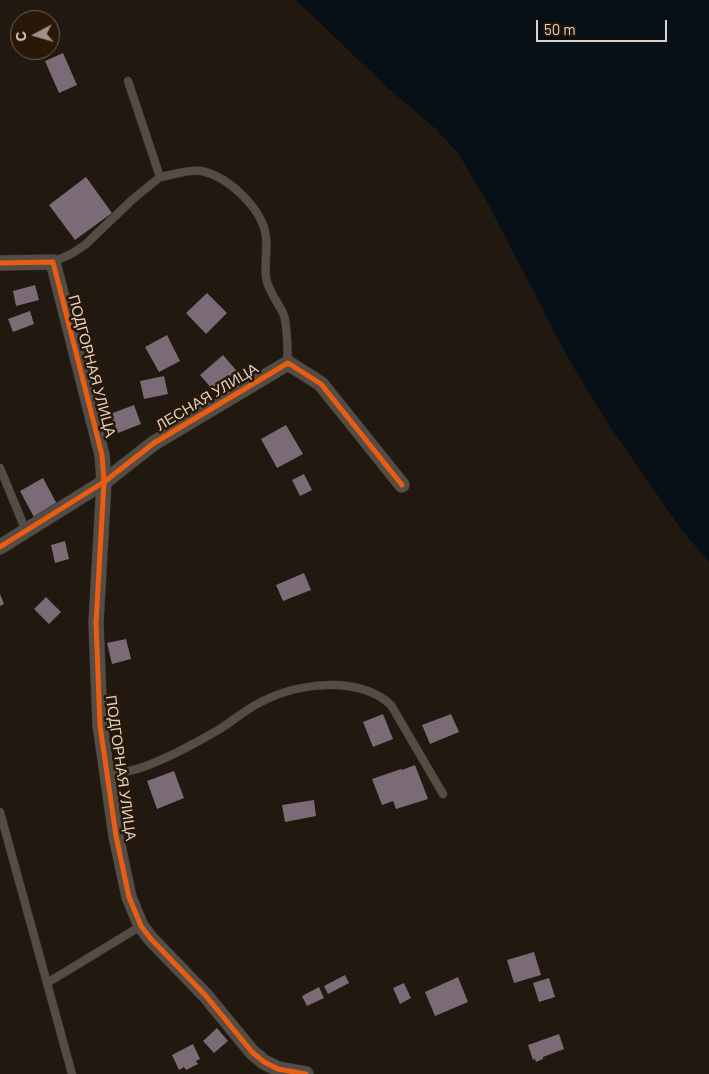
<!DOCTYPE html>
<html>
<head>
<meta charset="utf-8">
<style>
	body { margin:0 }
	#map { position:relative; width:709px; height:1074px; overflow:hidden; background:#21180f; font-family:Barlow,sans-serif }
	canvas { display:block }
	.north { position:absolute; left:10px; top:10px; width:50px; height:50px; box-sizing:border-box; background:#291707; border:1px solid #716254; border-radius:50%; rotate:264deg; font-size:14px; font-weight:700; line-height:20px; text-align:center; color:#ded2c8 }
	.north::after { content:''; display:block; margin:auto; width:18px; height:22px; background:#9c9187; clip-path:polygon(50% 0,100% 100%,50% 72%,0 100%) }
	.scale { position:absolute; left:536px; top:20px; width:131px; height:22px; box-sizing:border-box; border:2px solid #ded2c8; border-top:0; padding-left:6px; font-size:15px; line-height:18px; white-space:nowrap; color:#ded2c8; -webkit-text-stroke:4px #291707; paint-order:stroke }
</style>
</head>
<body>
<div id="map">
<canvas width="709" height="1074"></canvas>
<div class="north">С</div>
<div class="scale">50 m</div>
</div>
<script>
const context = document.querySelector('canvas').getContext('2d');
context.lineJoin = 'round';
function fillPath(path, color) {
  context.fillStyle = color;
  context.fill(path, 'evenodd');
}
function stroke(path, color, width, dash) {
  context.strokeStyle = color;
  context.lineWidth = width;
  context.lineCap = dash ? 'butt' : 'round';
  context.setLineDash(dash || []);
  context.stroke(path);
}
function write(font, color, halo, rows, align = 'center') {
  context.font = font + ' Barlow,sans-serif';
  context.lineWidth = 5;
  context.setLineDash([]);
  context.textBaseline = 'middle';
  context.strokeStyle = halo;
  context.fillStyle = color;
  for (const [text, x, y, turn = 0] of rows) {
    context.save();
    context.translate(x, y);
    context.rotate((+turn || 0) * Math.PI / 180);
    context.textAlign = isNaN(turn) ? turn : align;
    if (halo) context.strokeText(text, 0, 0);
    context.fillText(text, 0, 0);
    context.restore();
  }
}
fillPath(new Path2D(`
	M296,0H709V562L681,529L608,424L567,356L485,198L458,153L436,129L389,89Z`), '#071016');
fillPath(new Path2D(`
	M63,53L77,85L59,93L45,61Z
	M86,177L112,213L75,240L49,205Z
	M35,285L39,300L16,306L13,291Z
	M207,293L227,313L206,334L186,313Z
	M30,311L34,324L13,332L8,319Z
	M167,335L180,361L159,372L145,347Z
	M223,355L242,377L219,397L200,375Z
	M164,376L168,394L144,399L140,381Z
	M134,405L141,424L118,433L110,414Z
	M286,425L303,454L277,468L261,439Z
	M304,474L312,490L300,496L292,480Z
	M43,478L58,506L35,519L20,491Z
	M65,541L69,559L55,563L51,545Z
	M304,573L311,590L283,601L276,585Z
	M0,594L4,604L0,606Z
	M46,597L61,612L49,624L34,609Z
	M126,639L131,659L112,664L107,643Z
	M383,714L393,739L373,747L363,722Z
	M451,714L459,732L430,744L422,725Z
	M415,765L428,799L396,809L393,801L382,805L372,779L401,769L402,770Z
	M174,771L184,798L157,809L147,781Z
	M314,800L316,816L285,822L282,805Z
	M534,952L541,975L514,983L507,960Z
	M345,975L349,983L328,994L324,986Z
	M458,977L468,1002L435,1016L425,992Z
	M549,978L555,997L539,1002L533,983Z
	M404,983L411,998L400,1004L393,988Z
	M319,987L324,998L307,1006L302,996Z
	M217,1028L228,1041L214,1053L203,1041Z
	M559,1034L564,1049L543,1057V1059L536,1062L535,1059L533,1060L528,1045Z
	M193,1044L200,1059L196,1061L198,1064L186,1070L184,1067L179,1070L172,1055Z`), '#7a6b76');
const service = new Path2D(`
	M160,177C173,175 188,169 201,171C228,176 263,209 266,237C268,252 263,267 267,282C271,294 278,303 283,313C288,323 287,350 288,363
	M53,262L71,254L85,245L133,199L160,177L128,81
	M0,468L26,531
	M107,775C114,773 122,773 129,771C153,766 192,745 213,733C230,724 244,710 261,702C298,683 358,675 391,705L443,794
	M0,812L72,1074
	M47,983L141,926`);
const minor = new Path2D(`
	M0,263L53,262L102,455L104,482L96,623L100,725L116,836L129,897L141,926L151,939L206,996L252,1052L264,1062L278,1069L306,1074
	M0,547L104,482L154,443L288,363L321,384L402,485`);
stroke(service, '#39322c', 9);
stroke(minor, '#39322c', 16);
stroke(service, '#544d46', 8);
stroke(minor, '#544d46', 15);
stroke(new Path2D(`
	M0,263L53,262L102,455L104,482L96,623L100,725L116,836L129,897L141,926L151,939L206,996L252,1052L264,1062L278,1069L306,1074
	M0,547L104,482L154,443L288,363L321,384L402,485`), '#e95d12', 5);
write('15px', '#ded2c8', '#291707', [
	["ПОДГОРНАЯ УЛИЦА",92,366,75],
	["ЛЕСНАЯ УЛИЦА",207,397,-31],
	["ПОДГОРНАЯ УЛИЦА",121,768,82]
]);
</script>
</body>
</html>
